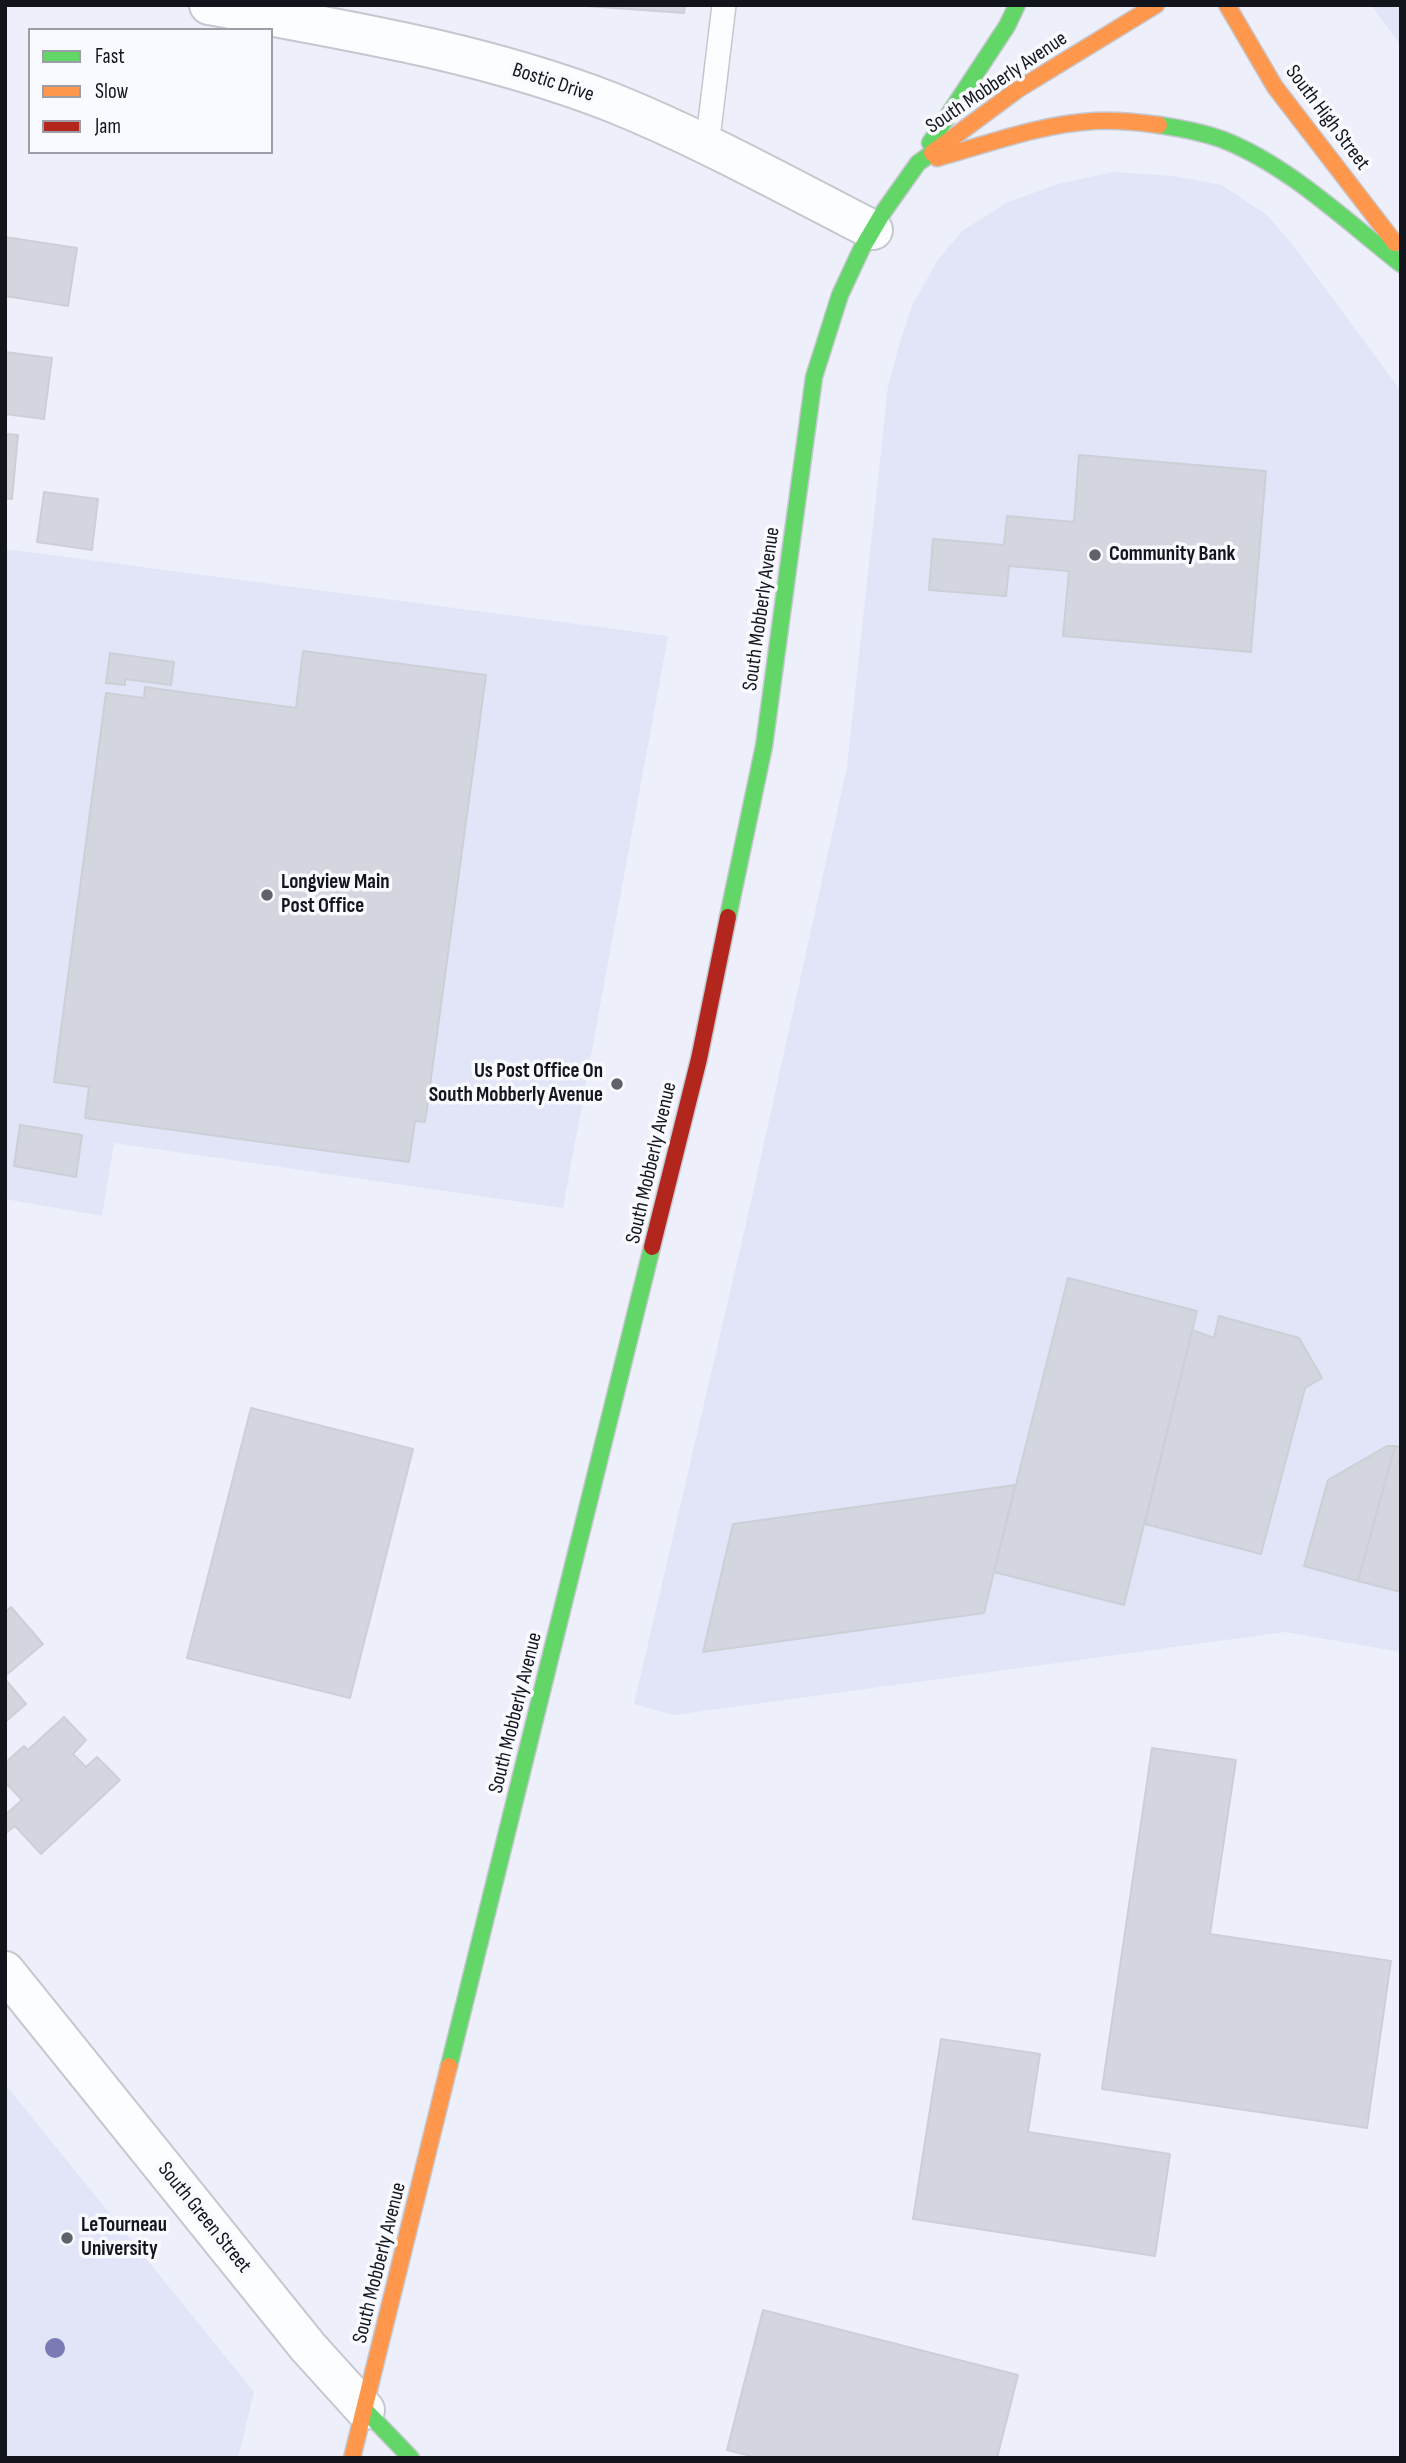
<!DOCTYPE html>
<html>
<head>
<meta charset="utf-8">
<style>
	body { margin:0 }
	#map { position:relative; width:1406px; height:2463px; overflow:hidden; background:#edf0fa; font-family:"Sofia Sans Condensed",sans-serif }
	canvas { display:block }
	.frame { position:absolute; inset:0; border:7px solid #13151d; pointer-events:none }
	.legend { position:absolute; left:28px; top:28px; width:245px; height:126px; box-sizing:border-box; background:#f9faff; border:2px solid #9d9ea5; margin:0; padding:9px 12px; list-style:none; font-size:21px; color:#13151d }
	.legend li { display:flex; align-items:center; gap:14px; height:35px }
	.legend b { width:35px; border:2px solid #9d9ea5 }
</style>
</head>
<body>
<div id="map">
<canvas width="1406" height="2463"></canvas>
<div class="frame"></div>
<ul class="legend">
<li><b style="height:9px;background:#63d668"></b>Fast</li>
<li><b style="height:9px;background:#ff974d"></b>Slow</li>
<li><b style="height:9px;background:#b3261e"></b>Jam</li>
</ul>
</div>
<script>
const context = document.querySelector('canvas').getContext('2d');
context.lineJoin = 'round';
function fillPath(path, color) {
  context.fillStyle = color;
  context.fill(path, 'evenodd');
}
function stroke(path, color, width, dash) {
  context.strokeStyle = color;
  context.lineWidth = width;
  context.lineCap = dash ? 'butt' : 'round';
  context.setLineDash(dash || []);
  context.stroke(path);
}
function write(font, color, halo, rows, align = 'center') {
  context.font = font + ' "Sofia Sans Condensed",sans-serif';
  context.lineWidth = 7;
  context.setLineDash([]);
  context.textBaseline = 'middle';
  context.strokeStyle = halo;
  context.fillStyle = color;
  for (const [text, x, y, turn = 0] of rows) {
    context.save();
    context.translate(x, y);
    context.rotate((+turn || 0) * Math.PI / 180);
    context.textAlign = isNaN(turn) ? turn : align;
    if (halo) context.strokeText(text, 0, 0);
    context.fillText(text, 0, 0);
    context.restore();
  }
}
fillPath(new Path2D(`
	M1371,5H1401V46Z
	M1113,172L1173,176L1222,185L1267,215L1293,245L1401,391V1652L1285,1632L674,1715L634,1704L751,1202L847,767L888,386L900,342L912,306L937,261L962,231L1008,202L1058,184Z
	M5,549L668,636L563,1208L114,1143L102,1216L5,1199Z
	M5,2084L254,2392L238,2458H5Z`), '#e1e5f7');
const building = new Path2D(`
	M572,5H685L684,13Z
	M5,237L77,248L68,306L5,296Z
	M5,352L52,358L44,419L5,414Z
	M5,434L18,435L12,499L5,498Z
	M1079,455L1266,471L1251,652L1063,636L1069,571L1009,566L1006,596L929,590L933,539L1004,545L1007,516L1074,522Z
	M44,492L98,499L92,550L37,542Z
	M303,651L486,675L425,1122L415,1121L409,1162L85,1118L89,1087L54,1082L106,693L144,698L145,687L296,708Z
	M110,653L174,662L171,685L125,679V685L106,683Z
	M20,1125L82,1135L76,1177L14,1166Z
	M1068,1278L1197,1311L1124,1605L994,1572Z
	M1219,1316L1299,1338L1322,1378L1305,1388L1261,1554L1145,1524L1192,1330L1214,1338Z
	M251,1408L413,1449L350,1698L187,1658Z
	M1387,1446H1395L1358,1581L1304,1566L1328,1480Z
	M1395,1446L1401,1447V1592L1358,1581Z
	M1015,1485L984,1613L703,1652L733,1524Z
	M11,1607L43,1644L5,1676V1613Z
	M5,1679L26,1704L5,1722Z
	M64,1717L86,1740L73,1754L86,1767L97,1757L120,1780L41,1854L15,1826L7,1832L5,1830V1815L22,1800L5,1782V1763L24,1746L28,1750Z
	M1152,1748L1236,1760L1210,1934L1391,1961L1367,2128L1102,2089Z
	M941,2039L1040,2054L1028,2132L1170,2154L1155,2256L913,2219Z
	M763,2310L1018,2375L997,2458H759L727,2450Z`);
fillPath(building, '#d3d6df');
stroke(building, '#cdcfd7', 2);
const lane = new Path2D(`
	M707,147L724,5`);
const street = new Path2D(`
	M209,5C345,30 482,52 611,102C701,138 787,186 873,230
	M5,1971L308,2347L365,2410`);
const fast = new Path2D(`
	M1159,125C1180,128 1201,132 1221,139C1287,164 1346,221 1401,264
	M930,143L1007,26L1017,5
	M728,917L764,746L814,377L840,295L861,250L884,211L918,163L932,153
	M449,2066L652,1247
	M365,2410L411,2458`);
const slow = new Path2D(`
	M1227,5L1275,87L1395,243
	M932,153L1017,90L1156,5
	M937,158C988,144 1041,124 1094,121C1116,120 1138,122 1159,125
	M352,2458L449,2066`);
const jam = new Path2D(`
	M652,1247L699,1059L728,917`);
stroke(lane, '#c5c7d0', 26);
stroke(street, '#c5c7d0', 42);
stroke(fast, '#c5c7d0', 19);
stroke(slow, '#c5c7d0', 19);
stroke(jam, '#c5c7d0', 19);
stroke(lane, '#fcfdfe', 23);
stroke(street, '#fcfdfe', 38);
stroke(fast, '#63d668', 16);
stroke(slow, '#ff974d', 16);
stroke(jam, '#b3261e', 16);
context.fillStyle = '#7c7ab4';
for (const [x, y] of [
	[55,2348]
]) {
  context.beginPath();
  context.arc(x, y, 10, 0, 2 * Math.PI);
  context.fill();
}
for (const [x, y, r, color] of [
	[1095,555,7,"#5f626a"],
	[267,895,7,"#5f626a"],
	[617,1084,7,"#5f626a"],
	[67,2238,7,"#5f626a"]
]) {
  const dot = new Path2D();
  dot.arc(x, y, r, 0, 2 * Math.PI);
  context.fillStyle = color;
  context.fill(dot);
  stroke(dot, '#f9faff', 2.5);
}
write('21px', '#13151d', '#f9faff', [
	["Bostic Drive",553,83,18],
	["South Mobberly Avenue",997,83,-34],
	["South High Street",1327,118,53],
	["South Mobberly Avenue",762,609,-82],
	["South Mobberly Avenue",652,1163,-77],
	["South Mobberly Avenue",516,1713,-76],
	["South Green Street",204,2218,51],
	["South Mobberly Avenue",380,2263,-76]
]);
write('bold 21px', '#13151d', '#f9faff', [
	["Community Bank",1109,555],
	["Longview Main",281,883],
	["Post Office",281,907],
	["Us Post Office On",603,1072,"right"],
	["South Mobberly Avenue",603,1096,"right"],
	["LeTourneau",81,2226],
	["University",81,2250]
], 'left');
</script>
</body>
</html>
